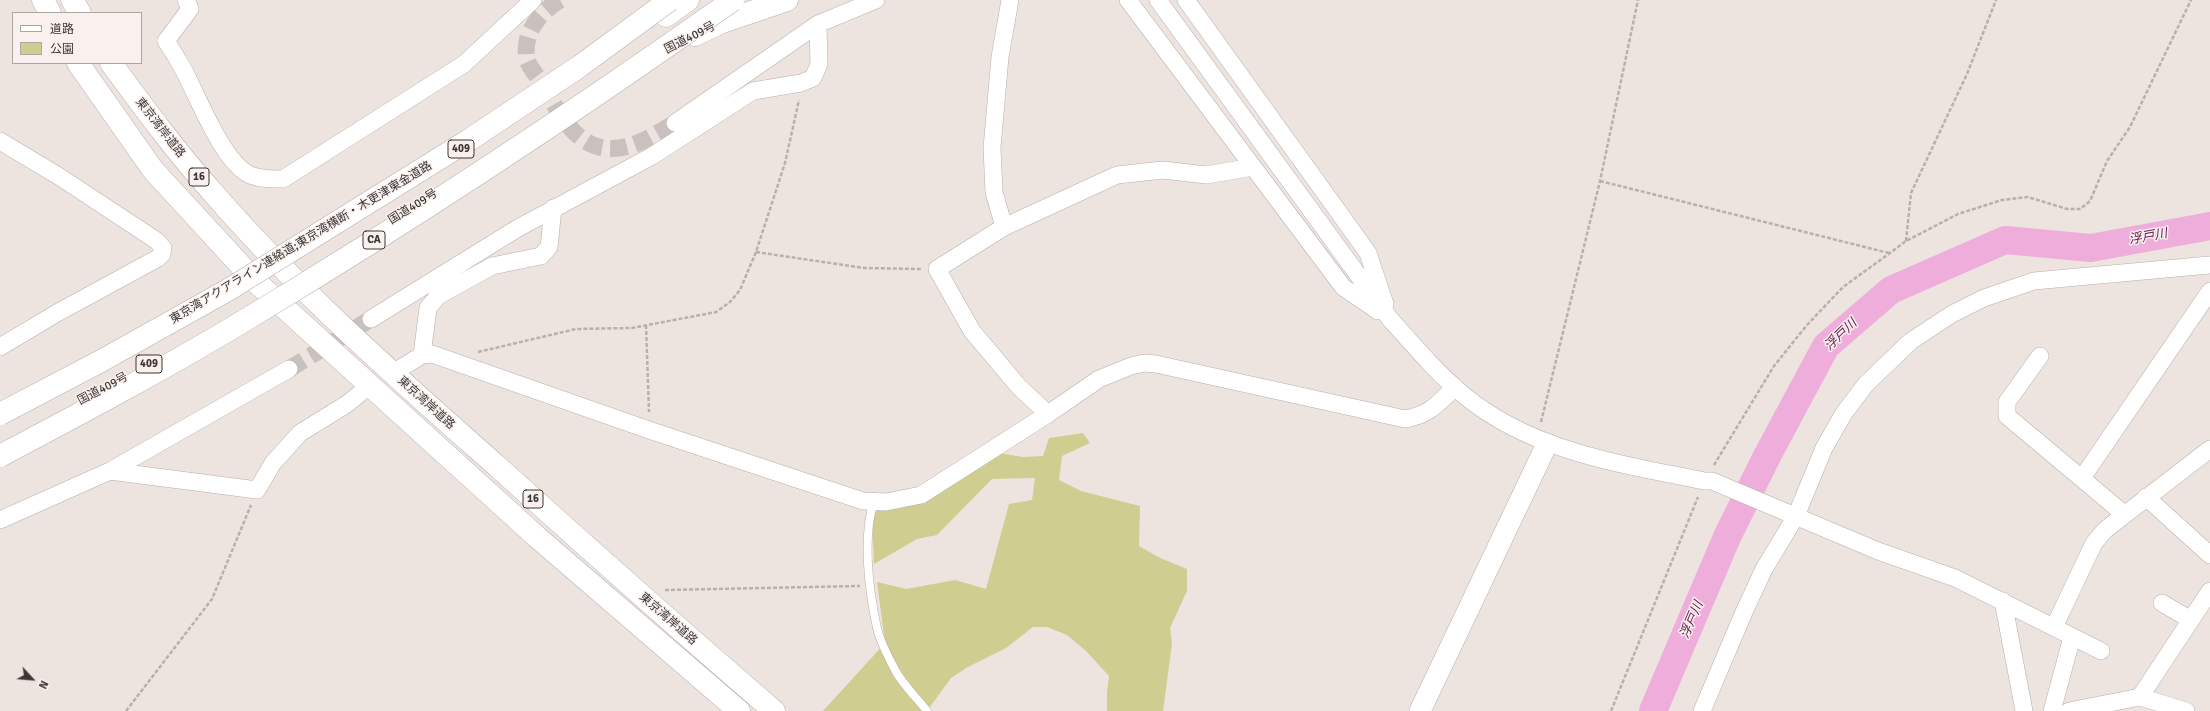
<!DOCTYPE html>
<html>
<head>
<meta charset="utf-8">
<style>
	body { margin:0 }
	#map { position:relative; width:2210px; height:711px; overflow:hidden; background:#ede4e0; font-family:Signika,"Noto Sans JP",sans-serif }
	canvas { display:block }
	.legend { position:absolute; left:12px; top:12px; width:130px; height:52px; box-sizing:border-box; background:#faf1ee; border:1px solid #ada7a4; margin:0; padding:5px 7px; list-style:none; font-size:12px; color:#3a3735 }
	.legend li { display:flex; align-items:center; gap:8px; height:20px }
	.legend b { width:20px; border:1px solid #ada7a4 }
	.north { position:absolute; left:12px; top:659px; width:40px; height:40px; -webkit-text-stroke:3px #faf1ee; paint-order:stroke; rotate:116deg; font-size:11px; font-weight:700; line-height:16px; text-align:center; color:#3a3735 }
	.north::after { content:''; display:block; margin:auto; width:14px; height:18px; background:#3a3735; clip-path:polygon(50% 0,100% 100%,50% 72%,0 100%) }
</style>
</head>
<body>
<div id="map">
<canvas width="2210" height="711"></canvas>
<ul class="legend">
<li><b style="height:5px;background:#fff"></b>道路</li>
<li><b style="height:11px;background:#cfce90"></b>公園</li>
</ul>
<div class="north">N</div>
</div>
<script>
const context = document.querySelector('canvas').getContext('2d');
context.lineJoin = 'round';
function fillPath(path, color) {
  context.fillStyle = color;
  context.fill(path, 'evenodd');
}
function stroke(path, color, width, dash) {
  context.strokeStyle = color;
  context.lineWidth = width;
  context.lineCap = dash ? 'butt' : 'round';
  context.setLineDash(dash || []);
  context.stroke(path);
}
function write(font, color, halo, rows, align = 'center') {
  context.font = font + ' Signika,"Noto Sans JP",sans-serif';
  context.lineWidth = 3;
  context.setLineDash([]);
  context.textBaseline = 'middle';
  context.strokeStyle = halo;
  context.fillStyle = color;
  for (const [text, x, y, turn = 0] of rows) {
    context.save();
    context.translate(x, y);
    context.rotate((+turn || 0) * Math.PI / 180);
    context.textAlign = isNaN(turn) ? turn : align;
    if (halo) context.strokeText(text, 0, 0);
    context.fillText(text, 0, 0);
    context.restore();
  }
}
fillPath(new Path2D(`
	M1083,433L1090,443L1062,456L1059,480L1081,491L1140,506L1139,546L1160,558L1187,569V591L1170,628L1172,643L1163,711H1107V692L1109,676L1086,651L1067,635L1047,627H1033L1006,648L968,667L951,678L927,711H823L885,643L877,582L906,589L955,580L986,589L1009,504L1032,500L1035,478L992,479L937,535L917,539L874,564L872,517L879,509L998,453L1023,457L1043,456L1049,438Z`), '#cfce90');
stroke(new Path2D(`
	M1653,711L1727,537L1767,456L1826,346L1891,290L2005,240L2091,248L2210,226`), '#eeadda', 28);
stroke(new Path2D(`
	M560,0C545,9 530,24 527,42C526,46 526,56 527,60C530,68 537,76 542,83C556,106 570,140 599,147C627,154 652,136 675,123
	M289,369L371,319`), '#c9c1be', 17, [17, 8]);
const service = new Path2D(`
	M874,501C862,537 869,591 877,628C880,642 889,658 895,670C903,685 917,698 927,711`);
const minor = new Path2D(`
	M186,0L190,9L166,41C172,50 177,58 182,67C197,94 222,162 250,175C261,179 271,179 283,179L464,64L533,0
	M1128,0L1343,287L1378,311
	M1158,0L1390,319C1414,346 1438,374 1466,397C1534,452 1622,464 1704,481H1712L1878,551L1955,578L2101,651
	M1186,0L1368,253L1385,304
	M675,123L818,24L876,0
	M0,141L60,177L157,241L163,248L162,254L158,258L57,313L0,347
	M1004,227L994,192L992,148L1000,57L1010,0
	M371,319L518,228L652,156L753,91L801,83L813,78L819,64L818,24
	M422,355L428,308L438,296L492,266L541,256L549,247L553,208
	M2040,356L2007,402V416L2124,514
	M393,373L422,355L432,354L649,430L863,501L886,502L921,495L1048,414L1099,379L1131,366L1144,363L1156,364L1405,419C1429,415 1438,404 1455,387
	M1048,414L1019,387L972,331L937,269L1004,227L1117,175L1163,170L1206,175L1253,167
	M110,471L257,490L273,463L300,433L347,404L369,386
	M2082,478L2210,291
	M2146,497L2210,555
	M0,520L110,471L289,369
	M2003,601L2024,711
	M2162,603L2191,620
	M2054,627L2094,543L2105,530L2210,449
	M2140,697L2210,591
	M1702,711L1744,612L1764,569L1796,516L1824,448L1844,413L1866,384L1911,341L1952,314L1984,298L2034,281L2210,265
	M2052,711L2072,637
	M2069,711L2140,697L2186,711`);
const tertiary = new Path2D(`
	M1420,711L1547,444`);
const trunk = new Path2D(`
	M43,0L50,13
	M72,0L80,13
	M695,35L722,22L787,0
	M78,63L153,170L256,282L538,538L739,711
	M111,63C144,108 177,153 215,195C301,294 400,380 498,467C589,549 681,631 774,711`);
const motorway = new Path2D(`
	M666,16L688,0`);
stroke(service, '#b7aeab', 9);
stroke(minor, '#b7aeab', 18);
stroke(tertiary, '#b7aeab', 22);
stroke(trunk, '#b7aeab', 23);
stroke(motorway, '#b7aeab', 23);
stroke(new Path2D(`
	M1600,181L1889,253
	M1906,241L1911,193L1967,74L1996,0
	M756,252L864,268L922,269
	M646,325L649,412
	M478,352L576,329L632,328L716,312L730,302L740,290L756,252L785,163L799,100
	M1541,422L1600,181L1638,0
	M1714,465L1774,366L1807,325L1843,287L1890,253L1906,241L1958,214L2002,200L2028,197L2067,209H2080L2090,201L2107,161L2130,127L2191,0
	M665,590L860,586
	M126,711L212,599L251,505
	M1611,711L1698,497`), '#b7b0ad', 2.5, [4, 2]);
stroke(service, '#fff', 8);
stroke(minor, '#fff', 17);
stroke(tertiary, '#fff', 21);
stroke(trunk, '#fff', 22);
stroke(motorway, '#fff', 22);
const motorwayBridge = new Path2D(`
	M0,414L101,361L228,290L469,140L580,66L670,0
	M0,456C83,412 166,368 247,319C413,219 575,112 733,0`);
stroke(motorwayBridge, '#b7aeab', 23, []);
stroke(motorwayBridge, '#fff', 22);
for (const [x, y, w] of [
	[461,149,26],
	[199,177,20],
	[374,240,22],
	[149,364,26],
	[533,499,20]
]) {
  const box = new Path2D();
  box.roundRect(x - w / 2, y - 9, w, 18, 3);
  context.fillStyle = '#faf1ee';
  context.fill(box);
  stroke(box, '#3a3735', 1);
}
write('bold 11px', '#3a3735', null, [
	["409",461,149],
	["16",199,177],
	["CA",374,240],
	["409",149,364],
	["16",533,499]
]);
write('12px', '#3a3735', '#faf1ee', [
	["国道409号",690,38,-27],
	["東京湾岸道路",160,128,52],
	["国道409号",413,207,-32],
	["東京湾アクアライン連絡道;東京湾横断・木更津東金道路",301,243,-31],
	["国道409号",103,389,-28],
	["東京湾岸道路",426,403,42],
	["東京湾岸道路",668,619,41]
]);
write('italic 13px', '#601550', '#faf1ee', [
	["浮戸川",2148,237,-10],
	["浮戸川",1841,335,-44],
	["浮戸川",1692,620,-67]
]);
</script>
</body>
</html>
